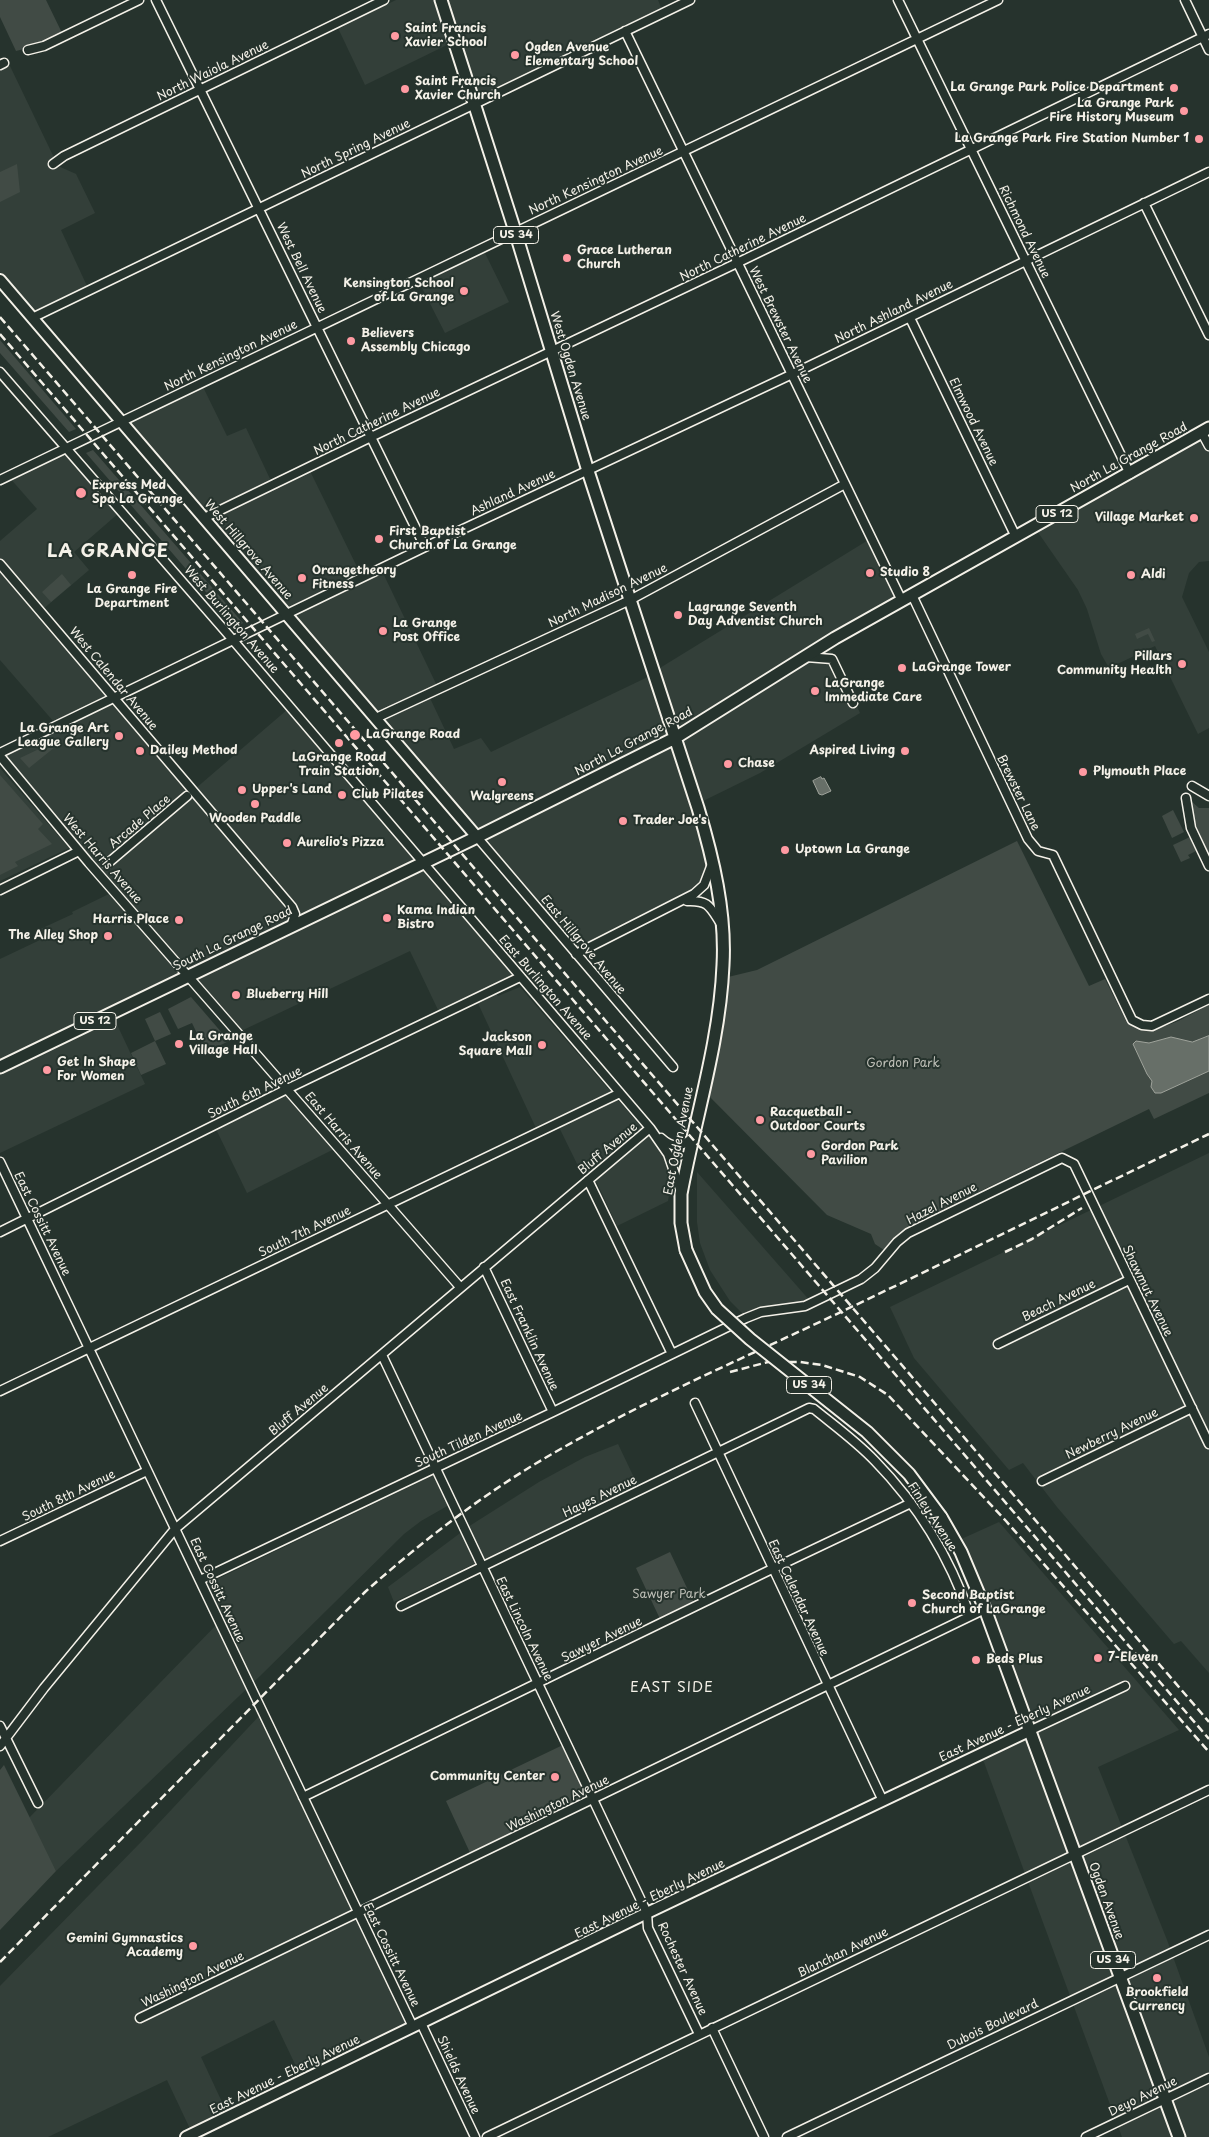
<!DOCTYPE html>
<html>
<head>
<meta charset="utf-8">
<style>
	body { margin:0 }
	canvas { display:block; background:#26332d }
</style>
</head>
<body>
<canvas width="1209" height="2137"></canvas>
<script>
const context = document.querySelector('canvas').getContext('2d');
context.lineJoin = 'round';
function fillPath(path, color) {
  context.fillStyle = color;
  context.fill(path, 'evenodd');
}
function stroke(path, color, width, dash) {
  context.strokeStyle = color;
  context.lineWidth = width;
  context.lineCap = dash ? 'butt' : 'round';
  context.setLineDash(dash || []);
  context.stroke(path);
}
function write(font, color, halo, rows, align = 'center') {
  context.font = font + ' "Playpen Sans",sans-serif';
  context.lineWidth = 4;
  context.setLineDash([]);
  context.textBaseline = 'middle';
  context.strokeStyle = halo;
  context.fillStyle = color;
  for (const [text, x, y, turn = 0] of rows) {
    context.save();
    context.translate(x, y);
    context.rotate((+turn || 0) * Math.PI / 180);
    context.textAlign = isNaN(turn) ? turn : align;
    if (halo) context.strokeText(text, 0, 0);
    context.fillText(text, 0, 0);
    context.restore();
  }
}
fillPath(new Path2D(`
	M396,0H436L451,43L365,85L338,28Z
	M443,0H658L662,10L476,100Z
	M9,64L58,166L76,174L95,213L61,230L87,286L34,311L0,272V68Z
	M483,249L509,302L445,333L418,280Z
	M203,387L227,436L246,428L271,481L207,511L130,422Z
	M1209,431V561L1199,562L1189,573L1182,597L1209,652V728L1198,734L1155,646L1109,668L1108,666L1101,654L1087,609L1078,590L1035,528Z
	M66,451L120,512L74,552L89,570L42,610L0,561V541L37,509L9,477Z
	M310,471L360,573L288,608L211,520Z
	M870,539L899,599L676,735L655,671Z
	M0,570L110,698L54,722L0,660Z
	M382,571L438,688L377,716L291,615Z
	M829,648L860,713L760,773L699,803L678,740Z
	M652,675L671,739L478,834L383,718L429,696L454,749L481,738L491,752Z
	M113,701L296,915L291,926L189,973L0,755Z
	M288,709L418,861L304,917L195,789Z
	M673,743L711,865L705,882L694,894L577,953L480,837Z
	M0,768L69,848L0,881Z
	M422,867L517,976L440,1014L410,951L241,1031L194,977Z
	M113,892L186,975L0,1065V959L40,940L36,931L73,914L72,912Z
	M520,987L664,1153L669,1168L671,1183L668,1201L617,1226L597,1183L583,1176L555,1119L536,1128L476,999L494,990L498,996Z
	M112,1014L145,1084L0,1153V1069Z
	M287,1092L336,1148L247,1193L215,1127Z
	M1209,1153V1673L1181,1641L1174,1644L1057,1507L1023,1463L1009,1470L914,1358L890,1307Z
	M697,1172L811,1302L767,1306L743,1314L730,1301L710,1270L700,1243L697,1222Z
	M618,1444L638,1486L394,1602L388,1587L471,1525L539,1482L585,1457Z
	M434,1475L449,1505L421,1521L404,1534L260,1676L56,1871L29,1818L223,1618L207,1584Z
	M999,1522L1179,1730L1098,1767L1167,1940L1209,2057V2137H1122L981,1754L1029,1732L957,1541Z
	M261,1714L412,2031L304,2083L274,2020L201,2057L228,2115L192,2133L167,2080L48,2137H0V1986L143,1840Z`), '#333f39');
fillPath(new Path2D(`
	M0,0H46L63,35L43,44L16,51L0,17Z
	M17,164L20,192L0,202V172Z
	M0,340L76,429L69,432L0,353Z
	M93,450L243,623L236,627L86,453Z
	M62,574L71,585L51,602L42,592Z
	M1149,628L1155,641L1152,642L1148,634L1137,639L1135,634Z
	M58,740L60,743L29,768L20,758Z
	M0,775L43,824L38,829L52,844L15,862L18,866L0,875Z
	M1192,802L1199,808H1209V855L1191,813Z
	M1173,810L1184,832L1172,838L1162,816Z
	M1190,837L1196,851L1188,855L1190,858L1181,862L1173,845Z
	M1017,841L1089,986L1105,979L1127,1023C1154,1040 1184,1017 1209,1005V1093L1154,1119L1149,1109L921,1220L903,1231L884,1250L875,1244L871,1234L827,1215L704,1091L724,978L757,970Z
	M191,997L229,1041L206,1052L192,1023L178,1029L168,1009Z
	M160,1012L171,1034L155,1041L166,1064L141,1075L131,1053L155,1041L145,1019Z
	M670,1552L695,1605L661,1621L636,1568Z
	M565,1744L591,1799L472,1857L446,1801Z
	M4,1765L56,1871L0,1930V1770Z`), '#414b45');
const water = new Path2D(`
	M821,777L822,779L824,778L831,791L822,795L819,794L813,781Z
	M1209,1036V1071L1161,1093H1155L1151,1087L1152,1081L1147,1074L1133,1044L1136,1041L1149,1043L1171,1037L1192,1042Z`);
fillPath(water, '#676f68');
stroke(water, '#9fa39b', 1);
const street = new Path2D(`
	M156,0L425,547
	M898,0L1130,474
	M1185,0L1209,50
	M625,31L902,601
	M28,50L44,46L139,0
	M0,65L4,63
	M53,164L64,156L384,0
	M1144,203L1209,335
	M32,318L690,0
	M910,318L1016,537
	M0,372L226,632L650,1128L668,1154L680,1189
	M1202,433L1209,446
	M0,480L998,0
	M204,518L371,437L737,263L1209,34
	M0,564L292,907L295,914L291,927
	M912,595L1028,839L1038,851L1053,855L1132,1020L1142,1025L1152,1026L1209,999
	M806,657L832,659L853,703
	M376,718L630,600L845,484
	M0,753L425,547L803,369L1209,172
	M0,756L89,863L460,1287
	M1192,786L1209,796
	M1186,798L1191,828L1209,866
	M477,837L673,1067
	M107,864L187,796
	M0,890L79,851
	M687,901C709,900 710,907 721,924
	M576,954L694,894L704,885L712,864
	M661,1138C672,1148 680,1148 691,1139
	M0,1162L413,2027
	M588,1180L672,1354
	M0,1232L287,1089L520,977
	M484,1267L553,1412
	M998,1344L1129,1280
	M382,1355L647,1913L648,1928L699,2034
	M0,1391L620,1093
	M695,1403L883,1801
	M1042,1481L1192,1408
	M0,1541L147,1471
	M200,1580L553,1412L746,1318L761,1312L805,1306L861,1279L875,1268L897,1242L908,1233L1062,1158L1074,1164L1209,1444
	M401,1606L809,1408L814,1409C835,1426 857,1442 875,1461C919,1506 950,1558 970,1616
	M0,1726L38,1803
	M1029,1731L1125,1686
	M0,1746L44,1688L175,1529L650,1128
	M303,1797L772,1569L911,1503
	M140,2018L985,1609
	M421,2023L475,2137
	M712,2028L764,2137
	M487,2137L1209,1790
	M787,2137L1209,1935
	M1086,2137L1209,2078`);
const secondary = new Path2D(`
	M0,280L477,837
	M186,2137L647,1913L1029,1731`);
const primary = new Path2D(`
	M441,0L515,231L588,471L698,808C713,858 726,912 723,965C720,1041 695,1119 681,1194V1223L686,1250
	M0,1067L477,837L675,738L835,638L1209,428
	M941,1517L961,1552L985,1609L1179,2137`);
stroke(street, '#f4f1e8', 11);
stroke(secondary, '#f4f1e8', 14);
stroke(primary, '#f4f1e8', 15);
stroke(street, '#26332d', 8);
stroke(secondary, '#26332d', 10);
stroke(primary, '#26332d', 11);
stroke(new Path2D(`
	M0,317L1209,1722
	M0,334L1209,1739
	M1005,1252L1032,1239L1082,1208
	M730,1372L768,1362H800L822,1365L860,1377L888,1395L1006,1521L1209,1752
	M0,1962L365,1592C418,1545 474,1501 535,1464C633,1405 740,1360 843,1311C965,1253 1087,1192 1209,1134`), '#f4f1e8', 2.5, [8, 4]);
const primaryBridge = new Path2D(`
	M686,1250L705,1292L717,1309L750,1339L867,1432L909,1474L941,1517`);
stroke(primaryBridge, '#f4f1e8', 15, []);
stroke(primaryBridge, '#26332d', 11);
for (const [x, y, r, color] of [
	[395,36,5,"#ff9aa2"],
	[515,55,5,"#ff9aa2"],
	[1174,88,5,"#ff9aa2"],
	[405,89,5,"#ff9aa2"],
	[1184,111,5,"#ff9aa2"],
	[1199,139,5,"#ff9aa2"],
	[567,258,5,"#ff9aa2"],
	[464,291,5,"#ff9aa2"],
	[351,341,5,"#ff9aa2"],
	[81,493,6,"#ff9aa2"],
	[1194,518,5,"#ff9aa2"],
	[379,539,5,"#ff9aa2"],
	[870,573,5,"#ff9aa2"],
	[132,575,5,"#ff9aa2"],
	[1131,575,5,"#ff9aa2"],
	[302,578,5,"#ff9aa2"],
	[678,615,5,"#ff9aa2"],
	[383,631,5,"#ff9aa2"],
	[1182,664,5,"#ff9aa2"],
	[902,668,5,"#ff9aa2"],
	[815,691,5,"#ff9aa2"],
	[355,735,6,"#ff9aa2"],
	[119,736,5,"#ff9aa2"],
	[339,743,5,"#ff9aa2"],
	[140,751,5,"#ff9aa2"],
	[905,751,5,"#ff9aa2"],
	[728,764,5,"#ff9aa2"],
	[1083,772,5,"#ff9aa2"],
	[502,782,5,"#ff9aa2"],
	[242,790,5,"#ff9aa2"],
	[342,795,5,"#ff9aa2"],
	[255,804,5,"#ff9aa2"],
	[623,821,5,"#ff9aa2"],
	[287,843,5,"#ff9aa2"],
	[785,850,5,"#ff9aa2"],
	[387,918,5,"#ff9aa2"],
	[179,920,5,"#ff9aa2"],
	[108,936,5,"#ff9aa2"],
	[236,995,5,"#ff9aa2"],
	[179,1044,5,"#ff9aa2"],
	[542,1045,5,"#ff9aa2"],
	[47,1070,5,"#ff9aa2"],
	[760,1120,5,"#ff9aa2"],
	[811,1154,5,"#ff9aa2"],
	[912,1603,5,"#ff9aa2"],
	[1098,1658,5,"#ff9aa2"],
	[976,1660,5,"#ff9aa2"],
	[555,1777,5,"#ff9aa2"],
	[193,1946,5,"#ff9aa2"],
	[1157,1978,5,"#ff9aa2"]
]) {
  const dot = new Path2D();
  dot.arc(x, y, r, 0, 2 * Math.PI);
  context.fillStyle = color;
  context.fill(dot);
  stroke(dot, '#26332d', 2);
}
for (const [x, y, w] of [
	[516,235,45],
	[1057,514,42],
	[95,1021,42],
	[809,1385,45],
	[1113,1960,45]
]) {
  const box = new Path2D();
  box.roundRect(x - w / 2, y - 8.5, w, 17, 4);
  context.fillStyle = '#26332d';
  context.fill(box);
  stroke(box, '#f4f1e8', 1);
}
write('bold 11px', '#f4f1e8', null, [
	["US 34",516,235],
	["US 12",1057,514],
	["US 12",95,1021],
	["US 34",809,1385],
	["US 34",1113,1960]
]);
write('bold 12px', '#f4f1e8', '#26332d', [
	["Saint Francis",405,29],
	["Xavier School",405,43],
	["Ogden Avenue",525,48],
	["Elementary School",525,62],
	["Saint Francis",415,82],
	["Xavier Church",415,96],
	["La Grange Park Police Department",1164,88,"right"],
	["La Grange Park",1174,104,"right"],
	["Fire History Museum",1174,118,"right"],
	["La Grange Park Fire Station Number 1",1189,139,"right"],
	["Grace Lutheran",577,251],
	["Church",577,265],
	["Kensington School",454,284,"right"],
	["of La Grange",454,298,"right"],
	["Believers",361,334],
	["Assembly Chicago",361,348],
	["Express Med",92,486],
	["Spa La Grange",92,500],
	["Village Market",1184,518,"right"],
	["First Baptist",389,532],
	["Church of La Grange",389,546],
	["Orangetheory",312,571],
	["Fitness",312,585],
	["Studio 8",880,573],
	["Aldi",1141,575],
	["La Grange Fire",132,590,"center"],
	["Department",132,604,"center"],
	["Lagrange Seventh",688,608],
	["Day Adventist Church",688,622],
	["La Grange",393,624],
	["Post Office",393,638],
	["Pillars",1172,657,"right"],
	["Community Health",1172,671,"right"],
	["LaGrange Tower",912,668],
	["LaGrange",825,684],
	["Immediate Care",825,698],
	["La Grange Art",109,729,"right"],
	["League Gallery",109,743,"right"],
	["LaGrange Road",366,735],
	["Dailey Method",150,751],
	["Aspired Living",895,751,"right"],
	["LaGrange Road",339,758,"center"],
	["Train Station",339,772,"center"],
	["Chase",738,764],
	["Plymouth Place",1093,772],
	["Upper's Land",252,790],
	["Club Pilates",352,795],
	["Walgreens",502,797,"center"],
	["Wooden Paddle",255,819,"center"],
	["Trader Joe's",633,821],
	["Aurelio's Pizza",297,843],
	["Uptown La Grange",795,850],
	["Kama Indian",397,911],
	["Bistro",397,925],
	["Harris Place",169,920,"right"],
	["The Alley Shop",98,936,"right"],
	["Blueberry Hill",246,995],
	["La Grange",189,1037],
	["Village Hall",189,1051],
	["Jackson",532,1038,"right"],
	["Square Mall",532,1052,"right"],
	["Get In Shape",57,1063],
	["For Women",57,1077],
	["Racquetball -",770,1113],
	["Outdoor Courts",770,1127],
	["Gordon Park",821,1147],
	["Pavilion",821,1161],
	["Second Baptist",922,1596],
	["Church of LaGrange",922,1610],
	["7-Eleven",1108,1658],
	["Beds Plus",986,1660],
	["Community Center",545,1777,"right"],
	["Gemini Gymnastics",183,1939,"right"],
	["Academy",183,1953,"right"],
	["Brookfield",1157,1993,"center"],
	["Currency",1157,2007,"center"]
], 'left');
write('12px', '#f4f1e8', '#26332d', [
	["North Waiola Avenue",213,71,-26],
	["North Spring Avenue",356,149,-26],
	["North Kensington Avenue",596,181,-25],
	["Richmond Avenue",1024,232,64],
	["North Catherine Avenue",743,248,-26],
	["West Bell Avenue",301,268,64],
	["North Ashland Avenue",894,312,-26],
	["West Brewster Avenue",780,325,64],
	["North Kensington Avenue",231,356,-26],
	["West Ogden Avenue",570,366,73],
	["North Catherine Avenue",377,422,-26],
	["Elmwood Avenue",973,422,64],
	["North La Grange Road",1129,458,-29],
	["Ashland Avenue",513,493,-25],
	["West Hillgrove Avenue",248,550,49],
	["North Madison Avenue",608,596,-26],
	["West Burlington Avenue",231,620,49],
	["West Calendar Avenue",113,679,50],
	["North La Grange Road",634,742,-28],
	["Brewster Lane",1018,793,64],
	["Arcade Place",140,822,-40],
	["West Harris Avenue",102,859,49],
	["South La Grange Road",233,939,-26],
	["East Hillgrove Avenue",583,945,50],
	["East Burlington Avenue",545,988,49],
	["South 6th Avenue",255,1093,-26],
	["East Harris Avenue",343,1136,49],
	["East Ogden Avenue",679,1141,-79],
	["Bluff Avenue",608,1149,-40],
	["Hazel Avenue",942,1204,-27],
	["East Cossitt Avenue",42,1224,64],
	["South 7th Avenue",305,1232,-26],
	["Shawmut Avenue",1147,1291,64],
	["Beach Avenue",1059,1301,-26],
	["East Franklin Avenue",529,1335,65],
	["Bluff Avenue",299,1410,-40],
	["Newberry Avenue",1112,1434,-26],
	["South Tilden Avenue",469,1440,-25],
	["South 8th Avenue",69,1496,-26],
	["Hayes Avenue",600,1497,-26],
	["Finley Avenue",932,1517,57],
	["East Cossitt Avenue",217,1590,65],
	["East Calendar Avenue",798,1598,65],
	["East Lincoln Avenue",524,1629,64],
	["Sawyer Avenue",602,1640,-26],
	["East Avenue - Eberly Avenue",1015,1724,-25],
	["Washington Avenue",558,1804,-26],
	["East Avenue - Eberly Avenue",650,1899,-26],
	["Ogden Avenue",1106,1901,70],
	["Blanchan Avenue",843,1953,-26],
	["East Cossitt Avenue",391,1955,64],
	["Rochester Avenue",682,1969,65],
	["Washington Avenue",193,1980,-26],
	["Dubois Boulevard",993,2025,-26],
	["East Avenue - Eberly Avenue",285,2075,-26],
	["Shields Avenue",458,2075,65],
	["Deyo Avenue",1143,2097,-26]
]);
write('12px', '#bebfb7', '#26332d', [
	["Gordon Park",903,1064],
	["Sawyer Park",669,1595]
]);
context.letterSpacing = '1px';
write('14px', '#f4f1e8', '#26332d', [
	["EAST SIDE",672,1688]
]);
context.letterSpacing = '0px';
context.letterSpacing = '1px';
write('bold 18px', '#f4f1e8', '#26332d', [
	["LA GRANGE",108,552]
]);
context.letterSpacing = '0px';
</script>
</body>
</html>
